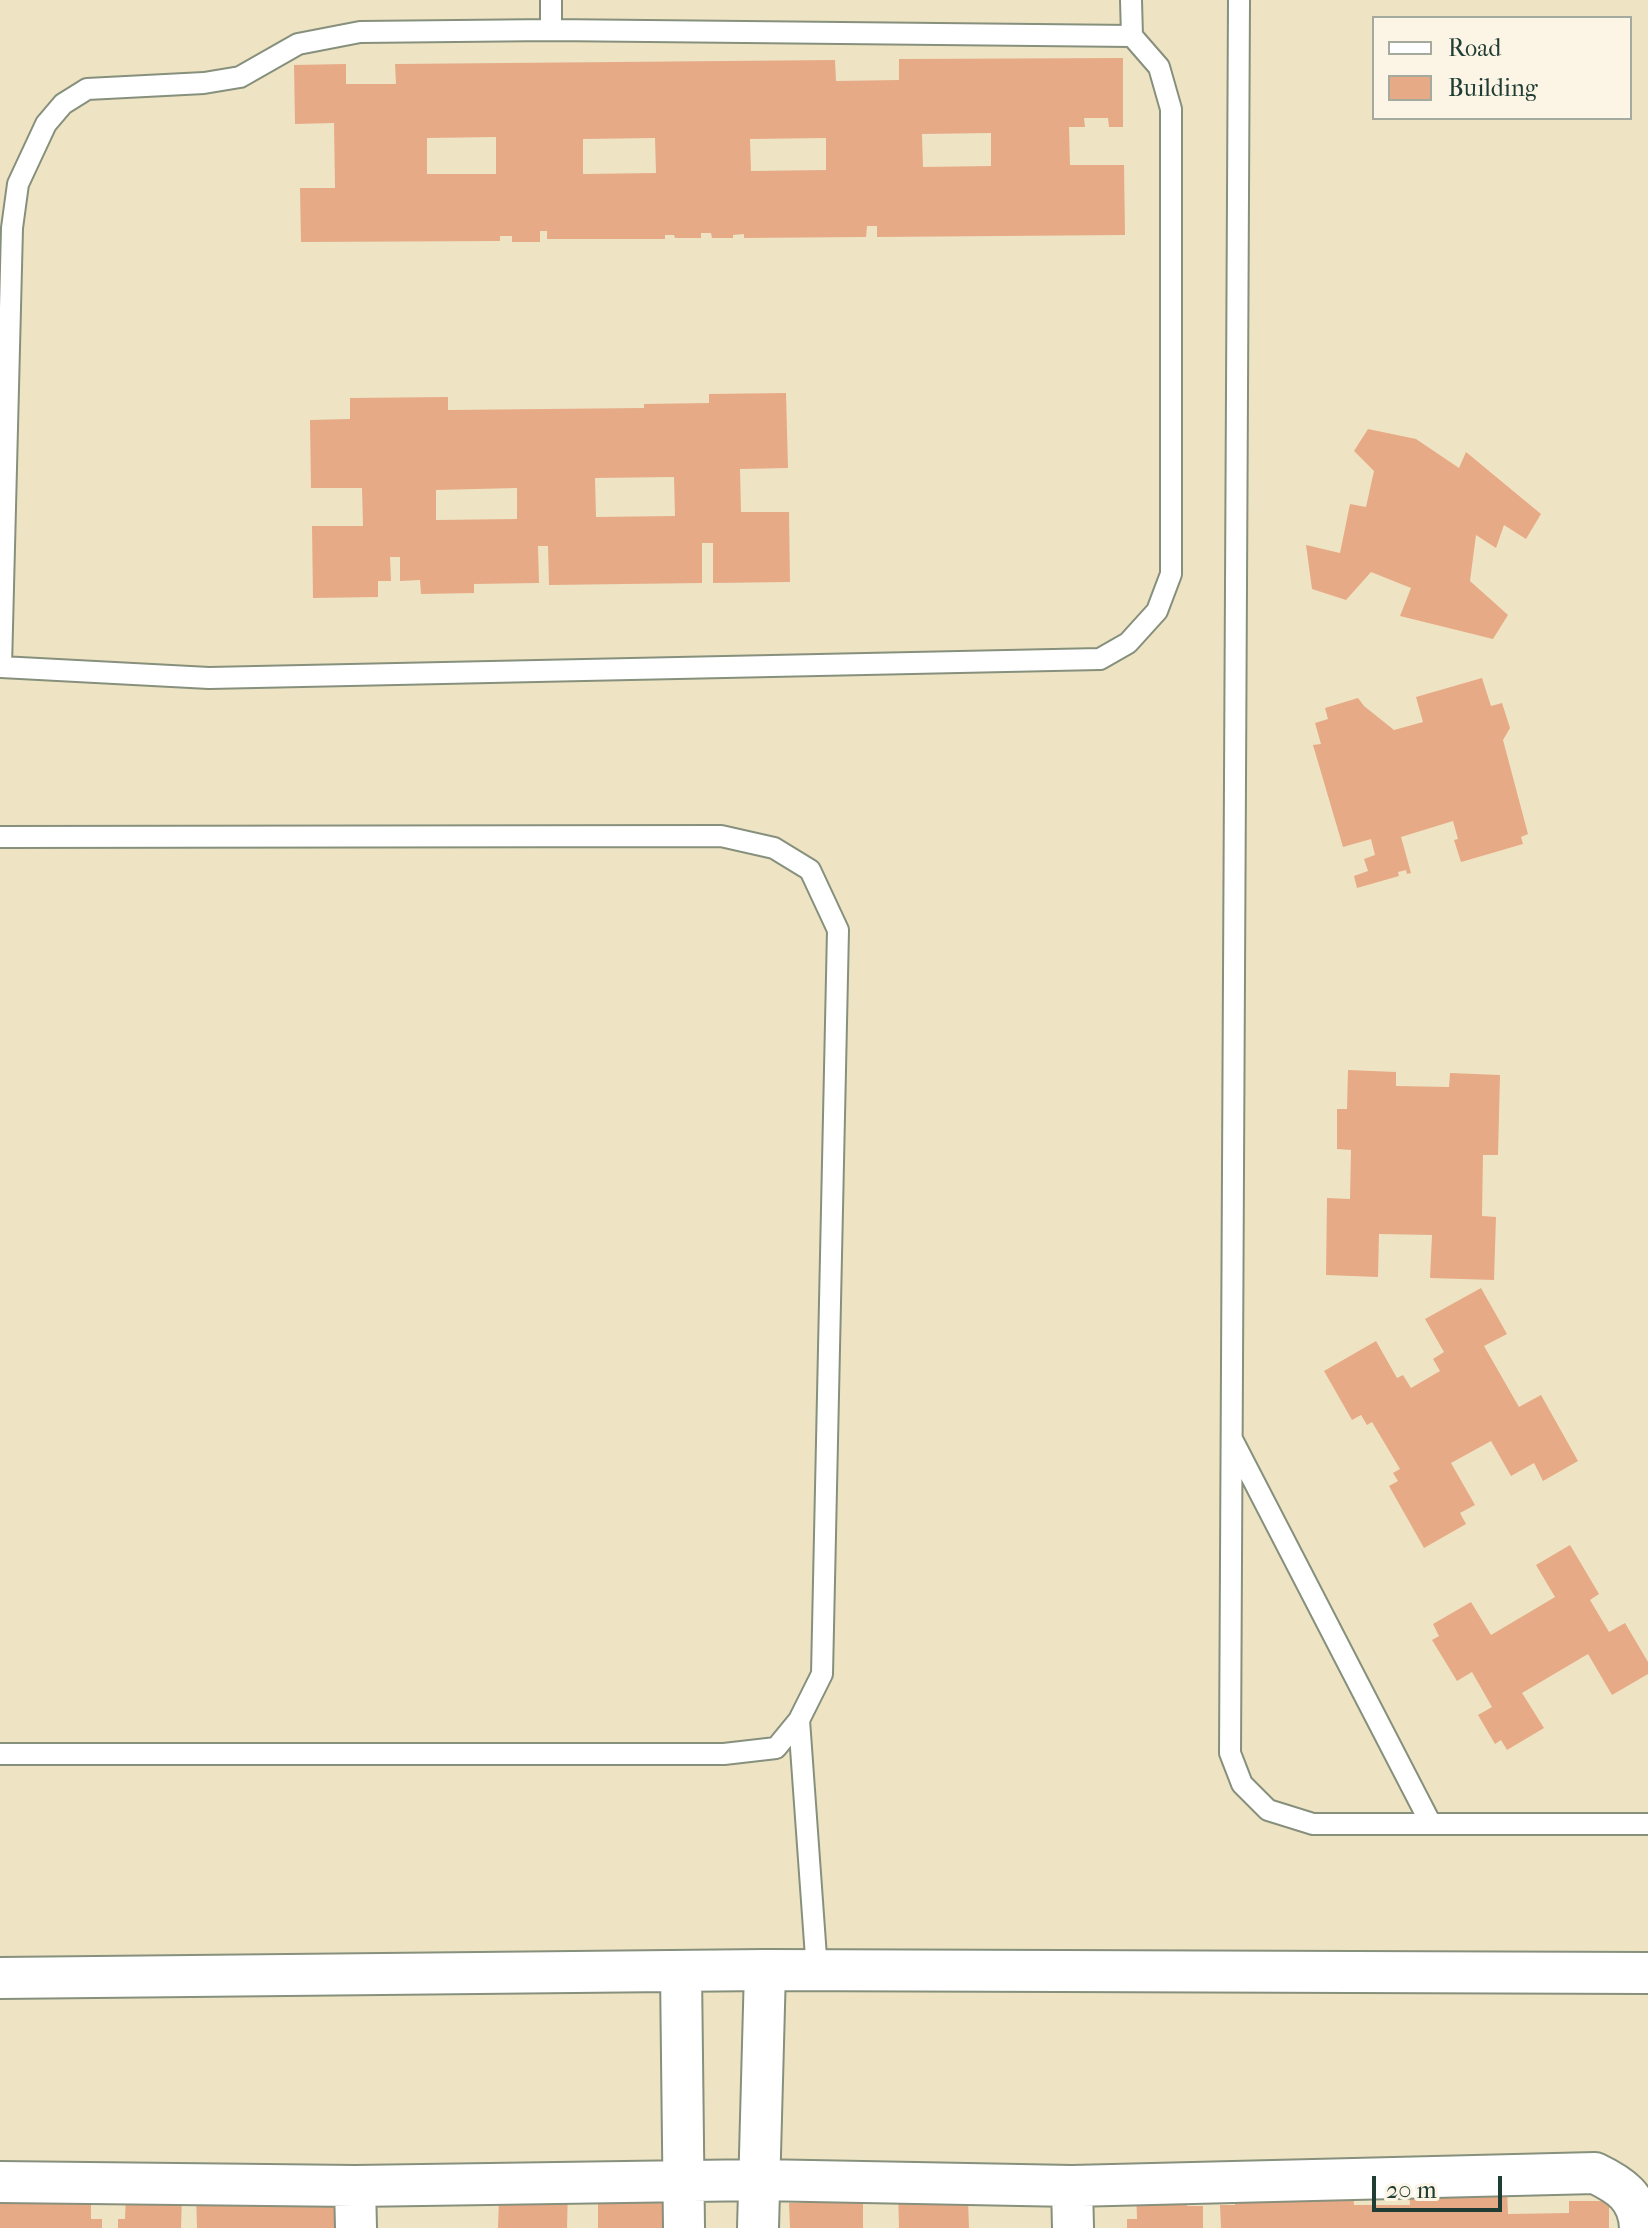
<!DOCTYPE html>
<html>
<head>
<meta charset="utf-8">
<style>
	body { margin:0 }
	#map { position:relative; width:1648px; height:2228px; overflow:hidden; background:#eee4c4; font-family:"IM FELL French Canon",serif }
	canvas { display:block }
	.legend { position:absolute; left:1372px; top:16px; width:260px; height:104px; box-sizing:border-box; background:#fcf5e5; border:2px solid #a4ab9e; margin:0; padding:10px 14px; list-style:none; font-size:24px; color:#1f3d34 }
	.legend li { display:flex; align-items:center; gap:16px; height:40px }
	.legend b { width:40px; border:2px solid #a4ab9e }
	.scale { position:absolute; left:1372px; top:2176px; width:130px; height:36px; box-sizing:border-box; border:4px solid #1f3d34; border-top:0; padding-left:10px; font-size:24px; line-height:28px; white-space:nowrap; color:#1f3d34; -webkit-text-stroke:6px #fcf5e5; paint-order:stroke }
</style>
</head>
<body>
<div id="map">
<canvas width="1648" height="2228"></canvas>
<ul class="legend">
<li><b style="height:10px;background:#fff"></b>Road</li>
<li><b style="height:22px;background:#e7aa86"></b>Building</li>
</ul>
<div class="scale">20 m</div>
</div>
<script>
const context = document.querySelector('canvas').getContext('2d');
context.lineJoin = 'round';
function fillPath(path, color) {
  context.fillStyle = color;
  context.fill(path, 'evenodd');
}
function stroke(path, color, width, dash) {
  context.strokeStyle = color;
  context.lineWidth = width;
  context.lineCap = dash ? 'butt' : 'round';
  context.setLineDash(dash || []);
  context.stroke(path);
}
fillPath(new Path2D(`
	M1123,58V127H1109L1108,118H1084L1085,127H1069L1070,165H1124L1125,235L877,237V226H867L866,237L744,238V234L733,235V238H712L711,233H701V238H675L674,235H665V239H547V231H540V242H512V236H500V241L301,242L300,188H335L334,123L295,124L294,65L346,64V84H396L395,64L835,60L836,81L899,80V59ZM991,133V166L923,167L922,134ZM496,137V174H427V138ZM655,138L656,173L583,174V139ZM826,138V170L751,171L750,139Z
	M786,393L788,468L740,469L741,512H789L790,582L713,583V543H702V583L549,585L548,546H538L539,583L474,584V593L421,594L420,580L400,581V557H390L391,581H378V597L313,598L312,526H363L362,488H311L310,420L350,419V398L448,397V410L644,408V404L709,403V394ZM674,477L675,516L596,517L595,478ZM517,488V519L436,520V490Z
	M1368,429L1416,439L1459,468L1466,452L1541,514L1526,539L1504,525L1496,548L1476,535L1470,581L1508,615L1493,639L1400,616L1411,588L1371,572L1346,600L1312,589L1306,545L1340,553L1350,504L1366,507L1374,471L1354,451Z
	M1482,678L1491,706L1502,703L1510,728L1503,740L1528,834L1521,837L1523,844L1461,862L1454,840L1458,839L1453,821L1401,837L1411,873L1407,874L1406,870L1398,872L1399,876L1357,888L1354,876L1368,871L1364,859L1375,855L1371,839L1343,847L1313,745L1321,744L1315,723L1328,719L1325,708L1358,698L1364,706L1394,730L1423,722L1416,697Z
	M1348,1070L1396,1072V1086L1449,1087L1450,1073L1500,1075L1498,1155H1483L1482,1216L1496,1217L1494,1280L1430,1278L1432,1235L1379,1234L1378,1277L1326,1275L1327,1198L1350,1199L1351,1150L1337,1149V1109H1347Z
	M1481,1288L1507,1334L1484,1346L1519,1407L1541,1395L1578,1461L1543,1481L1534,1463L1511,1476L1491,1441L1451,1463L1475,1505L1460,1513L1466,1524L1424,1548L1389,1486L1398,1481L1393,1473L1400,1469L1372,1422L1367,1425L1361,1415L1352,1420L1324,1371L1376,1341L1397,1378L1403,1375L1411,1388L1440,1371L1433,1359L1444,1352L1425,1319Z
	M1570,1545L1599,1594L1590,1600L1609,1632L1625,1623L1648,1662V1674L1612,1695L1588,1654L1522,1693L1544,1728L1507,1750L1501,1740L1495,1744L1478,1715L1492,1707L1472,1672L1457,1681L1432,1640L1439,1636L1433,1624L1471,1602L1491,1635L1555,1597L1536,1565Z
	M1136,2188H1187V2206H1203V2228H1127V2219H1137Z
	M568,2189L567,2228H498L499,2198Z
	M898,2189L968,2199L969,2228H899Z
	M1507,2189L1508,2214L1569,2213V2201H1609V2228H1221L1220,2205H1235V2191L1353,2190L1354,2205H1410L1409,2190Z
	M598,2190L634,2191V2202L675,2203V2228H598Z
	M863,2190V2228H790L789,2203L820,2202V2191Z
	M0,2194L91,2195V2219H102V2228H0Z
	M126,2195H182L181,2228H118V2219H125Z
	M196,2195L339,2197V2228H197Z`), '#e7aa86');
const service = new Path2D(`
	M551,0V30L1132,36L1131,0
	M1239,0L1230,1753L1242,1784L1268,1810L1313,1824H1648
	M551,30L360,32L298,44L240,77L204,83L87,89L63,104L46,124L18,184L12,228L1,667L209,678L1100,659L1128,643L1157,611L1171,574V109L1159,67L1132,36
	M0,837L721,836L774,848L810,870L838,930L822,1674L799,1720L776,1748L724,1754H0
	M1233,1441L1431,1824
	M799,1720L817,1971`);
const minor = new Path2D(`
	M681,1971L684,2228
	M0,1978L765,1970L1648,1973
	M0,2182L355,2186L759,2180L1072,2186L1595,2173C1620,2185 1639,2197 1640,2228
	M355,2186L356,2228
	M1072,2186L1073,2228
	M758,2228L765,1970`);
stroke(service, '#86907c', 24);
stroke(minor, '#86907c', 44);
stroke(service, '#fff', 20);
stroke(minor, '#fff', 40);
</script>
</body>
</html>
